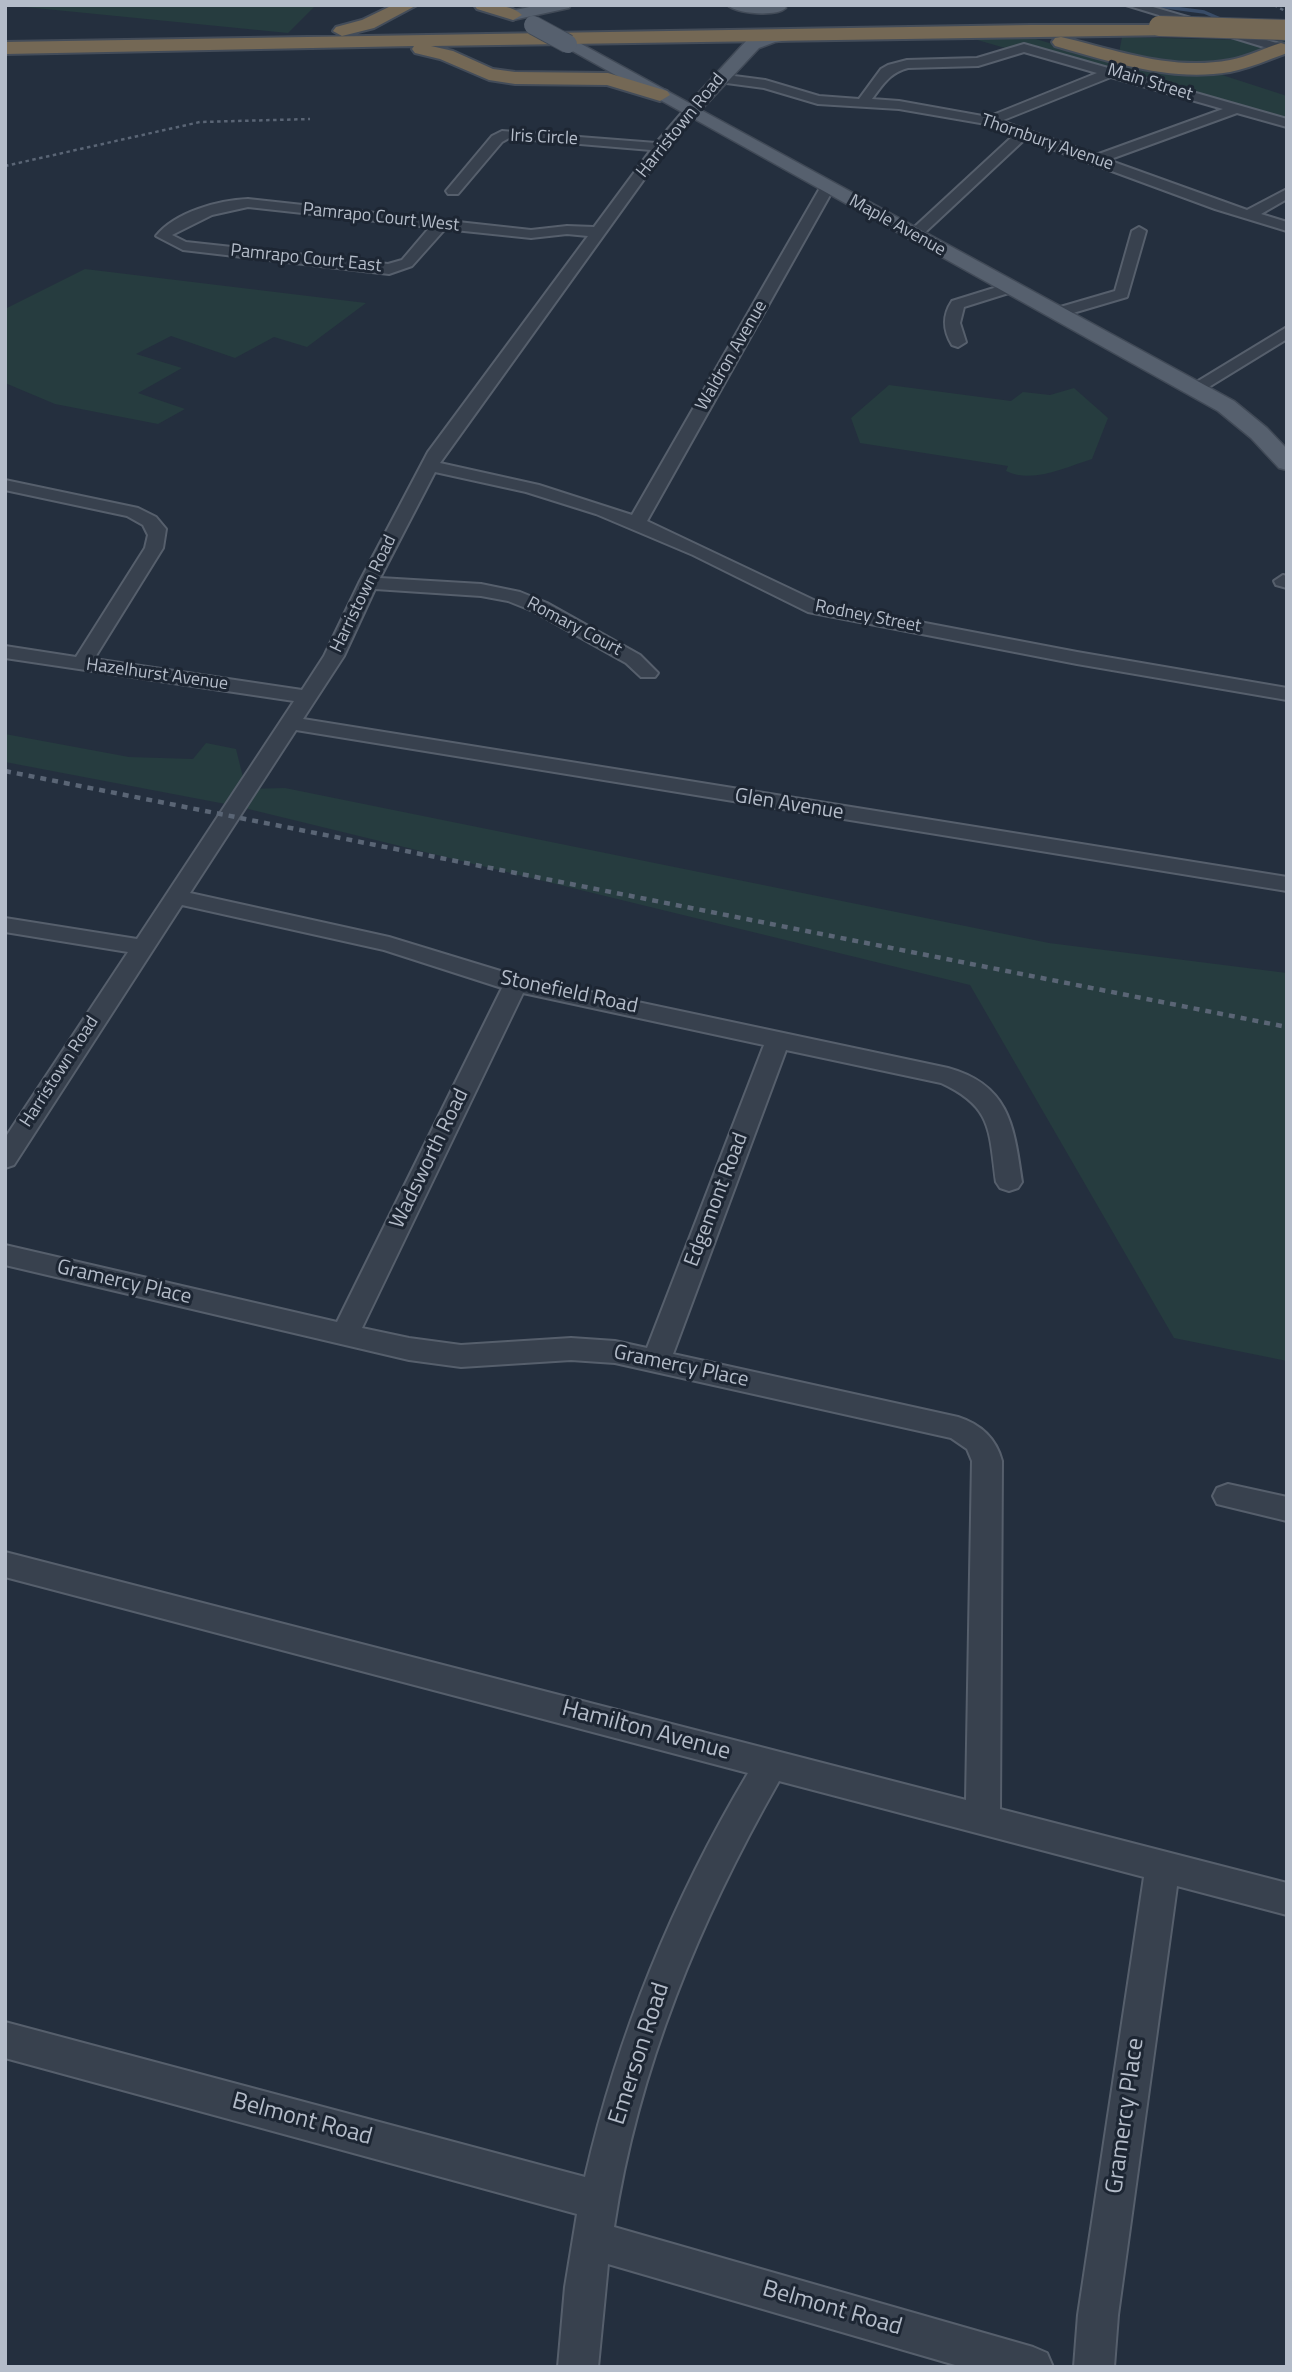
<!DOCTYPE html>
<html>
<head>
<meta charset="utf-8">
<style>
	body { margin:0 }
	#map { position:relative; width:1292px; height:2372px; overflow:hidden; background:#242f3e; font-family:"Titillium Web",sans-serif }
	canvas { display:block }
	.frame { position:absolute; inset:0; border:7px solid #b4bcc9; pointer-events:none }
</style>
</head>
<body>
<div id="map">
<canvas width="1292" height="2372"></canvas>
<div class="frame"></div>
</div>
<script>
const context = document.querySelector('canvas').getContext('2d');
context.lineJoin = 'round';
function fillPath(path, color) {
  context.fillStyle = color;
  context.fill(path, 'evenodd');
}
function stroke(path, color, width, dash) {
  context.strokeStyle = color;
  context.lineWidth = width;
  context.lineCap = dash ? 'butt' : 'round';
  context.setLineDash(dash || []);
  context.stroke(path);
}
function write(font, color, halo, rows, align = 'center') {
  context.font = font + ' "Titillium Web",sans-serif';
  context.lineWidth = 6;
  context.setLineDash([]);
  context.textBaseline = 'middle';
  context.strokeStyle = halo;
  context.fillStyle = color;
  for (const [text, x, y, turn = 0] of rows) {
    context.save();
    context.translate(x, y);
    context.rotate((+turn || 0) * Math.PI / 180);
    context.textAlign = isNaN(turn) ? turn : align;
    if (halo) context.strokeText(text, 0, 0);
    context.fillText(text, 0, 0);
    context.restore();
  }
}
fillPath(new Path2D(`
	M5,5H316L288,33Z
	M967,37L1036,39L1147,72L1216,73L1287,96V123L1035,49L1012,50Z
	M1122,37L1287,41V48L1241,61L1172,66L1119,53Z
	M85,269L366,303L307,347L274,337L235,358L171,336L136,354L182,368L138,393L185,409L158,424L55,404L5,383V309Z
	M889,385L1011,401L1023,392L1050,395L1074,388L1108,418L1092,459C1066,467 1033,484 1006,471L1008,466L860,443L851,418Z
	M5,734L129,757L193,759L206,743L236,749L246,789L285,788L1049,943L1287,973V1361L1174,1338L970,985L236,806L5,762Z`), '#263c3f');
stroke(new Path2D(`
	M1151,5L1204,12L1225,21`), '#394c67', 3.5);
const minor = new Path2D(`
	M1126,5H1146L1287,46V54Z
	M1024,44L1287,119V127L1237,113L1108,160L1247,210L1287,189V199L1261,214L1287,222V231L1215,209L1025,139L919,238H909L907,235L909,232L1014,135L986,124L899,109L818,104L764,88L719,82L713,78L719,74L765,80L819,96L859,99L881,69L888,65L907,60L977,58ZM1024,52L1097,73L988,117L899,101L872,99C883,85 889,73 908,68L978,66ZM1111,77L1223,109L1096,155L1001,121Z
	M691,107L698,111L696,114L665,150L440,463L539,485L632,515L820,188L827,184L832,185L834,188L647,521L820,603L1077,652L1287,688V700L1077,664L808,612L693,555L596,514L526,492L435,472L380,578L481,584L520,592L547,603L640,655L658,673L655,677H641L626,663L533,611L508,601L481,596L375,589L344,656L303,719L1287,877V891L296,730L190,893L389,937L520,977L948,1068C1010,1085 1014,1127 1022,1182L1018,1188L1009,1191L1000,1188L996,1182C989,1131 993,1107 941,1083L786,1050L673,1354L958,1417C980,1424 996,1438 1002,1461L1000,1809L1287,1883V1915L1177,1886L1118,2315L1114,2367H1074L1078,2315L1144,1877L779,1781C700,1920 638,2068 614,2227L1033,2347L1047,2353L1053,2367H962L608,2264L598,2367H558L565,2287L577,2214L5,2058V2022L585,2177C618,2034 673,1899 748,1773L5,1577V1552L966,1800L972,1461L967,1449L951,1438L615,1363L571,1360L461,1367L409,1360L5,1265V1245L337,1322L502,988L384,950L182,905L14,1165L5,1168V1138L128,952L5,932V918L137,939L294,701L5,658V646L76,657L145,548L148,535L143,525L127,516L5,490V480L138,508L156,517L166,529L163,548L94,659L302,690L324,656L359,583L428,452L588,236L567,234L531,238L445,229L412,266L389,274L183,250L156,236C175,212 219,200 248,199L531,230L567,226L594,227L651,150L509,138L502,142L458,194H448L446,191L492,136L502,131L656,143L686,108ZM248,207L430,227L402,260L388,264L186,242L172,235L212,215ZM523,993L764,1045L647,1348L615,1341L571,1338L461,1345L409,1338L362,1328Z
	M1139,227L1146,231L1127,297L1056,318L1050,316L1048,313L1050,310L1115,291L1132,231Z
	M1010,283L1018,288L1015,291L964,307L960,323L966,342L958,347L952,345C943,330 942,316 952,301Z
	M1287,327V339L1199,393L1193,394L1185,389Z
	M1283,575L1287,576V588L1276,585L1274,581Z
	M1228,1484L1287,1497V1521L1217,1504L1213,1496L1217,1488Z`);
const major = new Path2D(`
	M538,5H571L569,8L513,20L505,15L507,12Z
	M727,5H784L786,8C776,17 737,14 727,5Z
	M805,29L811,31L813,34L811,37L775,42L759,48L701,110L1234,401L1267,428L1287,449V470L1279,468L1251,438L1218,411L560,44L562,40H574L689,103L747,40L773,32Z`);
const highway = new Path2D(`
	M393,5H417L374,28L342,36L333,31L336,27L362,20Z
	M474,5C490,5 510,3 522,15L513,20L477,9Z
	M1030,25H1175L1184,30L1175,35L431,46L453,51L493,69L515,72L608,73L667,91L670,95L660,101L607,85L515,84L489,80L440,59L415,53L412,49L414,46L5,54V42Z
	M1061,37C1117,50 1171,71 1230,60C1248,57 1264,48 1281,43L1287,45V53C1268,60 1250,68 1230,72C1170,82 1112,62 1055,46L1052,42L1055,38Z`);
stroke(minor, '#565f6c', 4);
stroke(major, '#414a57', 3);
stroke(highway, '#434c59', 4);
fillPath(minor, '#38414e');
fillPath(major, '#56606e');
fillPath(highway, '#746855');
stroke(new Path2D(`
	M1274,5L1287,12
	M5,166L200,122L310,119`), '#5a6575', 2.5, [3.5, 3.5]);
stroke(new Path2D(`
	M5,771L1287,1027`), '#5a6575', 4.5, [6, 6]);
const majorBridge = new Path2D(`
	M533,25L568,44`);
const highwayBridge = new Path2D(`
	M1159,26L1287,30`);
stroke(majorBridge, '#414a57', 20, []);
stroke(highwayBridge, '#434c59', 22, []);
stroke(majorBridge, '#56606e', 18);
stroke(highwayBridge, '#746855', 20);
write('18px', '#b4bcc9', '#1d2633', [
	["Main Street",1150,83,17],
	["Harristown Road",681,126,-51],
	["Iris Circle",544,138,3],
	["Thornbury Avenue",1047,143,19],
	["Pamrapo Court West",381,218,6],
	["Maple Avenue",897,226,29],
	["Pamrapo Court East",306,259,6],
	["Waldron Avenue",732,356,-60],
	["Harristown Road",364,594,-64],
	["Rodney Street",868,617,11],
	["Romary Court",574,627,28],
	["Hazelhurst Avenue",157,675,8],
	["Harristown Road",60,1072,-57]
]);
write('21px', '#b4bcc9', '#1d2633', [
	["Glen Avenue",789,805,9],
	["Stonefield Road",569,993,12],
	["Wadsworth Road",430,1159,-64],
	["Edgemont Road",717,1200,-69],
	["Gramercy Place",124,1283,13],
	["Gramercy Place",681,1367,12]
]);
write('24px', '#b4bcc9', '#1d2633', [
	["Hamilton Avenue",646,1731,15],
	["Emerson Road",640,2054,-72],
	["Gramercy Place",1126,2116,-82],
	["Belmont Road",302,2120,15],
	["Belmont Road",832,2309,16]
]);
</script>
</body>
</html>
